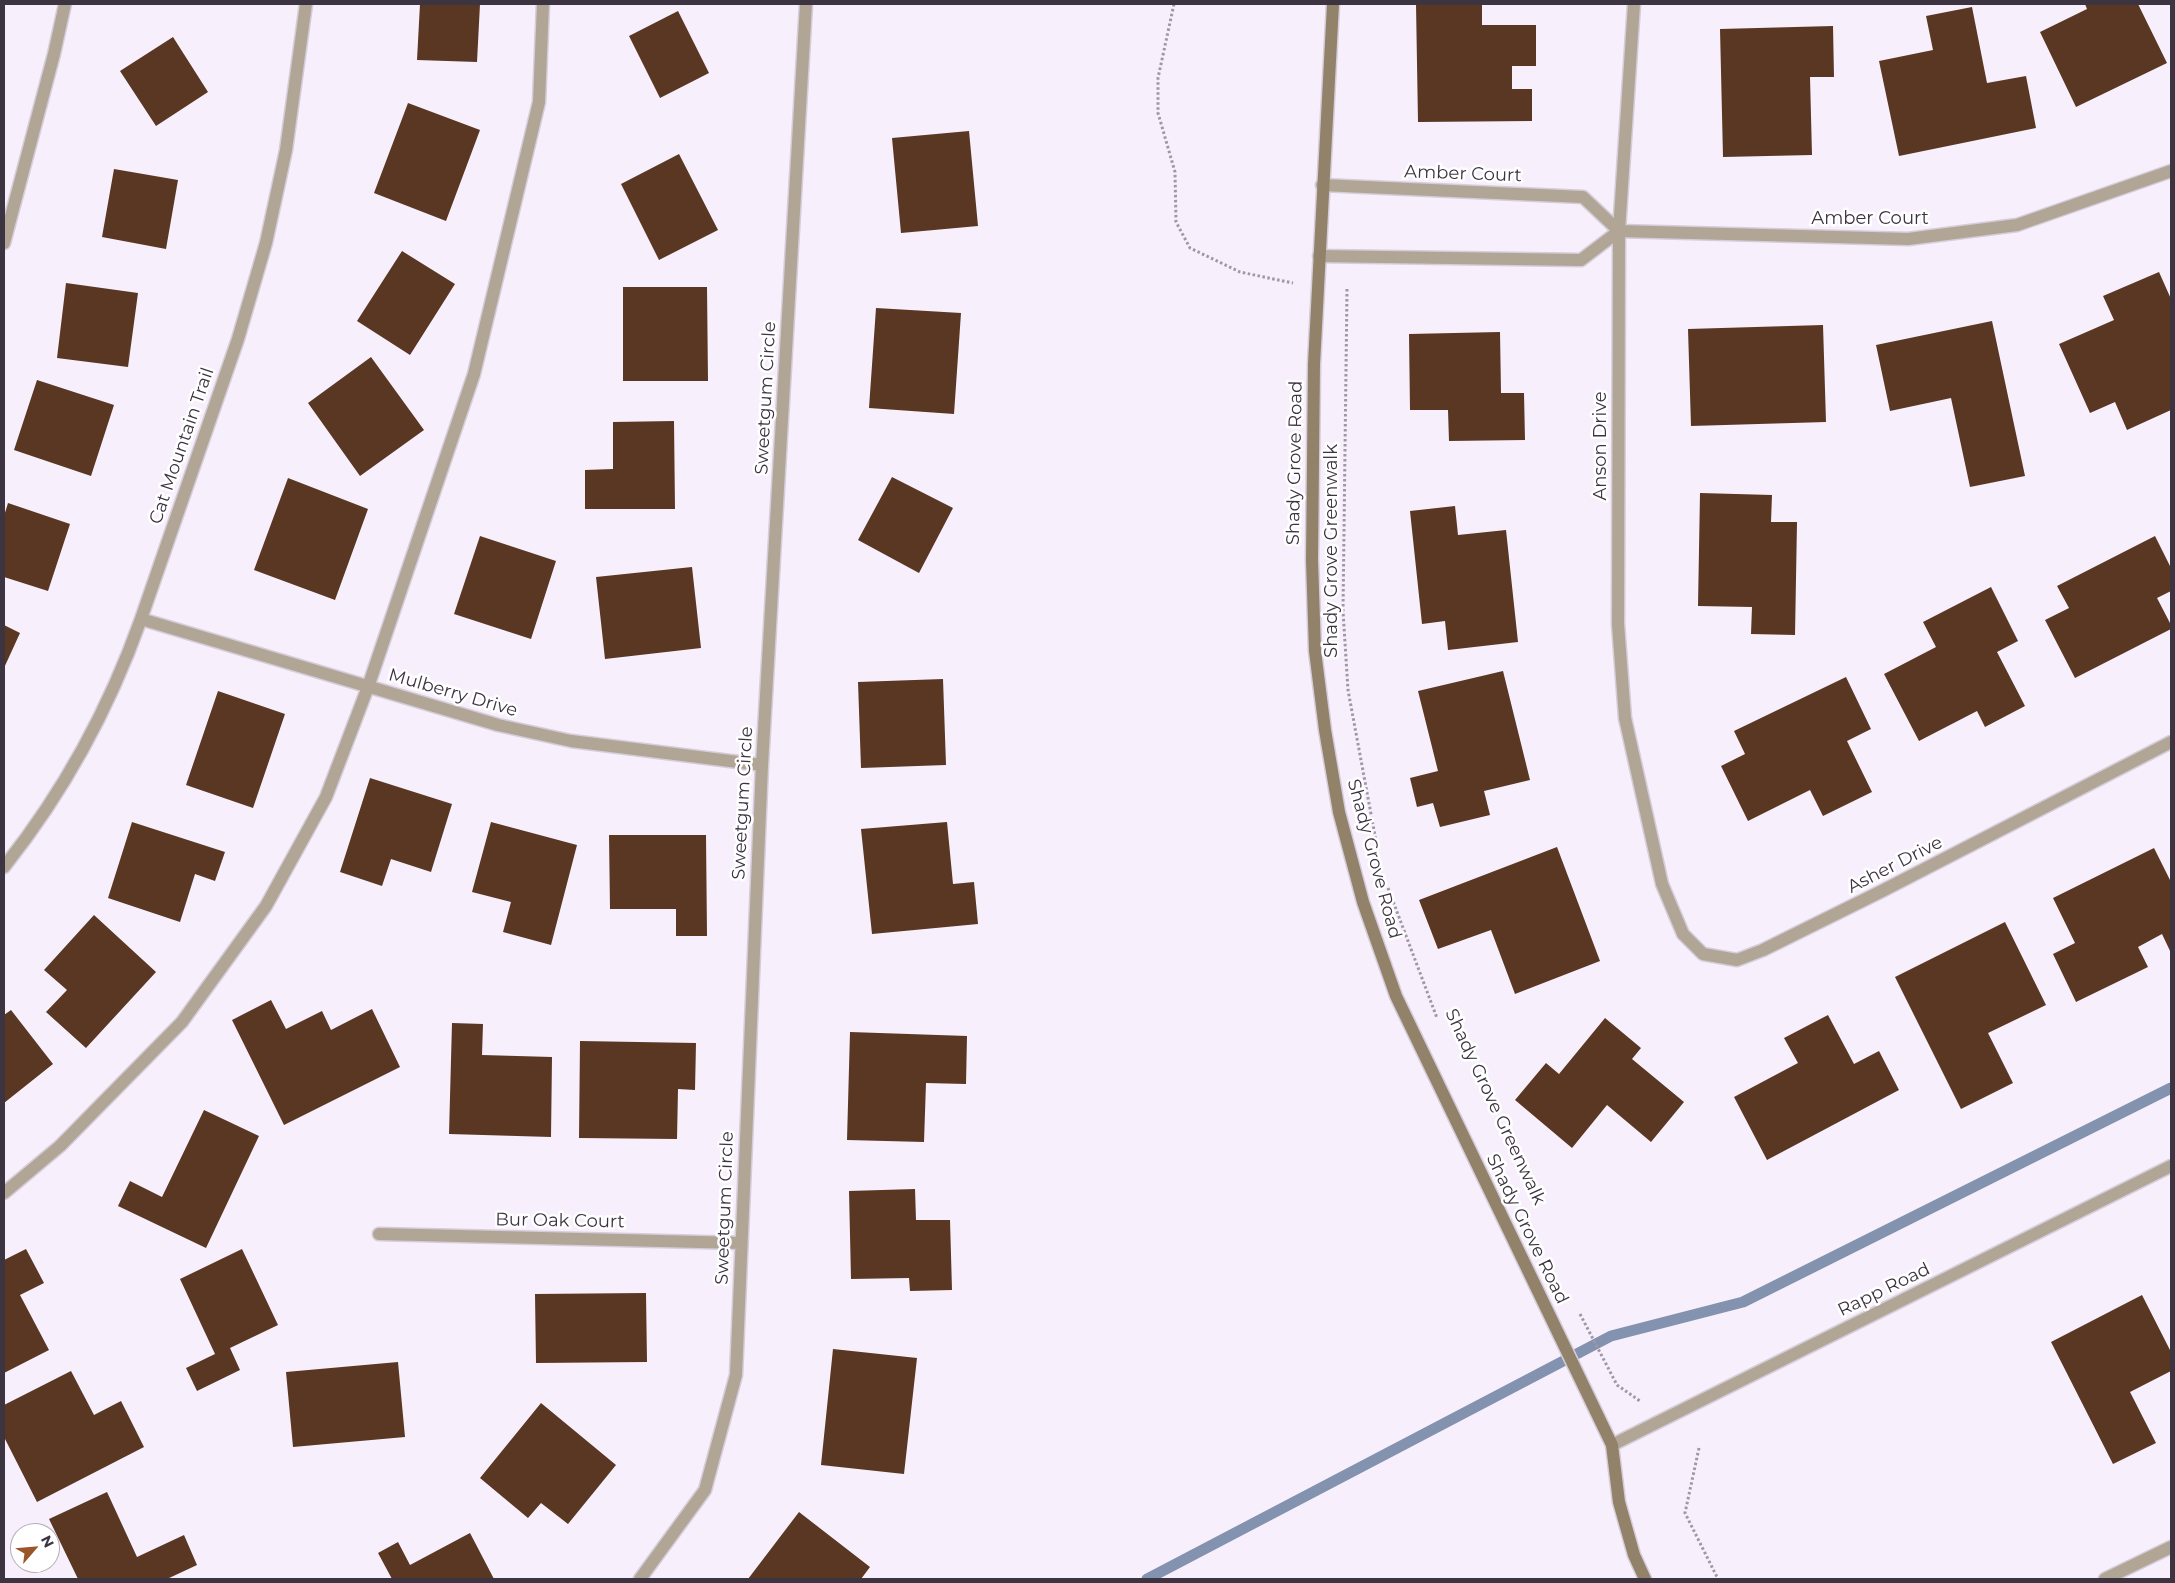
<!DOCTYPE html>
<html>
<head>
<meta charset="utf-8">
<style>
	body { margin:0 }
	#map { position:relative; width:2175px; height:1583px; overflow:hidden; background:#f7effc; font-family:Montserrat,sans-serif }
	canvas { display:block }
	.frame { position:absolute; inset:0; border:5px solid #3c3441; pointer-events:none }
	.north { position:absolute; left:10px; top:1523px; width:50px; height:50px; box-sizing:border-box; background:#fff; border:1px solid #b1aeb3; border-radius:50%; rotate:63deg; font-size:14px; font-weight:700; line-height:20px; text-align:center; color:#3c3441 }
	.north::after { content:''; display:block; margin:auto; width:18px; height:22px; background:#9a5529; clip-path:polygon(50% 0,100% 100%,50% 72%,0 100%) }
</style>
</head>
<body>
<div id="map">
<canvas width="2175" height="1583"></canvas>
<div class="frame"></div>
<div class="north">N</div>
</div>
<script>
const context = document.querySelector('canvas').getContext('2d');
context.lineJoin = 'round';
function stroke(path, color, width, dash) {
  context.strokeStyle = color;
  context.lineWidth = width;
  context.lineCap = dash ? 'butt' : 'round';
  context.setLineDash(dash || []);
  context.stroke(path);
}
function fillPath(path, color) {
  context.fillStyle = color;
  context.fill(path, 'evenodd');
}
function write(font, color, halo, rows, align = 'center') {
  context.font = font + ' Montserrat,sans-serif';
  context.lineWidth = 5;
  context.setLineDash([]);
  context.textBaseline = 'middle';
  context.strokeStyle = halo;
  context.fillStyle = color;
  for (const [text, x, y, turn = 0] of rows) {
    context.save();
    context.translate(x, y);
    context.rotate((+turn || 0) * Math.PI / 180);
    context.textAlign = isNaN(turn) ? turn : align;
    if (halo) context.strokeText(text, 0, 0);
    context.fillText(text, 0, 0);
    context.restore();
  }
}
stroke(new Path2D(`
	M1147,1579L1611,1336L1743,1302L2171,1088`), '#8292af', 11);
fillPath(new Path2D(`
	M420,4H480L477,62L417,60Z
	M1416,4H1482V25H1536V66H1512V89H1532V121L1418,122Z
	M2085,4H2138L2167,63L2076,107L2040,32L2087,9Z
	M1972,7L1987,83L2026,76L2036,128L1899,156L1879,61L1933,50L1926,16Z
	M678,11L709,73L660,98L629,36Z
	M1833,26L1834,77H1810L1812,155L1723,157L1720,29Z
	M173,37L208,92L156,126L120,71Z
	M408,103L480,130L446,221L374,193Z
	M969,131L978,226L901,233L892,138Z
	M679,154L718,230L659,260L621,184Z
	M114,169L178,180L166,249L102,237Z
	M402,251L455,284L410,355L357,321Z
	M2159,272L2171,299V410L2127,430L2115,402L2090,413L2059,344L2114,320L2103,296Z
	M66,283L138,293L128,367L57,358Z
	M623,287H707L708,381H623Z
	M876,308L961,313L954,414L869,408Z
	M1992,321L2025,476L1970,487L1951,398L1890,411L1876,345Z
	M1823,325L1826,422L1691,426L1688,329Z
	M1500,332L1501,393H1524L1525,440L1449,441L1448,410H1410L1409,334Z
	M371,357L424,430L360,476L308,403Z
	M37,380L114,405L91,476L14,450Z
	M674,421L675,509H585V470L613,469V422Z
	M892,477L953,508L919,573L858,540Z
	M288,478L368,509L335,600L254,570Z
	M1700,493L1772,495L1771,522H1797L1795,635L1751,634L1752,607L1698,606Z
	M8,503L70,524L48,591L4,577V516Z
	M1455,506L1458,535L1506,530L1518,642L1448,650L1445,621L1422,624L1410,511Z
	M480,536L556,561L531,639L454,614Z
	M2155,536L2171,568V591L2157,598L2171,625V629L2075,678L2045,620L2069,608L2057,586Z
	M692,567L701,648L605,659L596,577Z
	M1991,587L2018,641L1997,652L2025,706L1985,727L1977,711L1919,741L1884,674L1936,647L1923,622Z
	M4,625L20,633L4,668Z
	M1503,671L1530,780L1484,791L1490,815L1440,827L1433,803L1417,807L1410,778L1438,771L1418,691Z
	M1846,677L1871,729L1847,741L1872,792L1823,816L1810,790L1748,821L1721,766L1745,754L1734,731Z
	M943,679L946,765L861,768L858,682Z
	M218,691L285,714L253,808L186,785Z
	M370,778L452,804L431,872L391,859L382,886L340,872Z
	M132,822L225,852L215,881L195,874L180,922L108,898Z
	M491,822L577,845L551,945L503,932L511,902L472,892Z
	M947,822L953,884L974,882L978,924L872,934L861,829Z
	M609,835H706L707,936H676V909H610Z
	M1557,847L1600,961L1515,994L1491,930L1438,949L1419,900Z
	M2154,848L2171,882V953L2162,934L2138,947L2148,967L2076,1002L2053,954L2075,943L2053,898Z
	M94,915L156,972L86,1048L46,1012L67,990L44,970Z
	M2005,922L2046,1005L1988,1033L2013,1083L1961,1109L1895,977Z
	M271,1000L286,1029L322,1011L331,1030L372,1009L400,1067L284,1125L232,1020Z
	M11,1010L53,1064L4,1103V1015Z
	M1828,1015L1854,1064L1879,1051L1899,1090L1767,1160L1734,1097L1798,1063L1784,1038Z
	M1605,1018L1641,1048L1632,1059L1684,1102L1651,1142L1607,1105L1572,1148L1515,1100L1546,1063L1559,1074Z
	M452,1023L483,1024L482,1055L552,1057L551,1137L449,1134Z
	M850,1032L967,1036L966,1084L926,1083L924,1142L847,1140Z
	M580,1041L696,1043L695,1090L678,1089L677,1139L579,1138Z
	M204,1110L259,1136L206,1248L118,1206L130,1181L162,1197Z
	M915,1189L916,1220H950L952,1290L910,1291L909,1278L851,1279L849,1191Z
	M26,1249L44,1283L20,1295L49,1350L4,1373V1260Z
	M242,1249L278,1325L230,1348L240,1370L197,1391L186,1368L215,1354L180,1279Z
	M646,1293L647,1362L536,1363L535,1294Z
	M2142,1295L2171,1352V1371L2130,1392L2156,1443L2113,1464L2051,1342Z
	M833,1349L917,1358L904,1474L821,1465Z
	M398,1362L405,1437L293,1447L286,1372Z
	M71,1371L94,1415L121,1401L144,1447L37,1502L4,1437V1405Z
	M541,1403L616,1465L568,1524L541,1503L528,1518L480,1478Z
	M107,1492L137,1557L184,1535L197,1565L167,1579H78L49,1519Z
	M799,1512L870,1567L861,1579H748Z
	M470,1533L494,1579H392L378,1553L398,1542L410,1565Z`), '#593723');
const service = new Path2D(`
	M4,243L54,54L65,4
	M4,1193L60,1146L182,1022L266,906L326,797L368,687L474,374L539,102L543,4`);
const minor = new Path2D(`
	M1634,4L1619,231L1618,624L1625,718L1662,884L1683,934L1703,954L1737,960L1763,950L1882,891L2171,742
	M1619,231L1908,239L2017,225L2171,171
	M1319,256L1581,260L1619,231L1583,197L1322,185
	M141,619L498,725L571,741L762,765
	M4,867C63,793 109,709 141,619L238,339L266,243L286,150L306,4
	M379,1234L741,1243
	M640,1579L705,1490L736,1375L762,765L806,4
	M2105,1579L2171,1547`);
const tertiary = new Path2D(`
	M1612,1445L2171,1166`);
const secondary = new Path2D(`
	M1333,4L1314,364L1312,560L1315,651L1325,730L1339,812L1363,902L1396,996L1612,1445L1619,1502L1634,1555L1645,1579`);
stroke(service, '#d5cdda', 15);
stroke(minor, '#d5cdda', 15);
stroke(tertiary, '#d5cdda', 15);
stroke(secondary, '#d5cdda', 15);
stroke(new Path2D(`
	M1174,4L1158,78V113L1175,172L1176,222L1190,248L1240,272L1293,283
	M1347,289L1343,611L1348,690L1376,841
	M1388,888L1437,1018
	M1580,1314L1617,1385L1640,1401
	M1699,1448L1685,1513L1718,1579`), '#9f97a4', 3, [2.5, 2.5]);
stroke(service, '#b1a696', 12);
stroke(minor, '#b1a696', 12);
stroke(tertiary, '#b1a696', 12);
stroke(secondary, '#918269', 12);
write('18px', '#3c3441', '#fff', [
	["Amber Court",1463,174,2],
	["Amber Court",1870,219],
	["Sweetgum Circle",766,398,-87],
	["Cat Mountain Trail",182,446,-71],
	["Anson Drive",1601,446,-90],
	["Shady Grove Road",1295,463,-89],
	["Shady Grove Greenwalk",1332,551,-90],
	["Mulberry Drive",453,693,16],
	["Sweetgum Circle",743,803,-87],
	["Shady Grove Road",1374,859,75],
	["Asher Drive",1895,865,-27],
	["Shady Grove Greenwalk",1495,1107,65],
	["Sweetgum Circle",725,1208,-88],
	["Bur Oak Court",560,1221,1],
	["Shady Grove Road",1527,1229,64],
	["Rapp Road",1884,1290,-26]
]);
</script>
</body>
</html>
